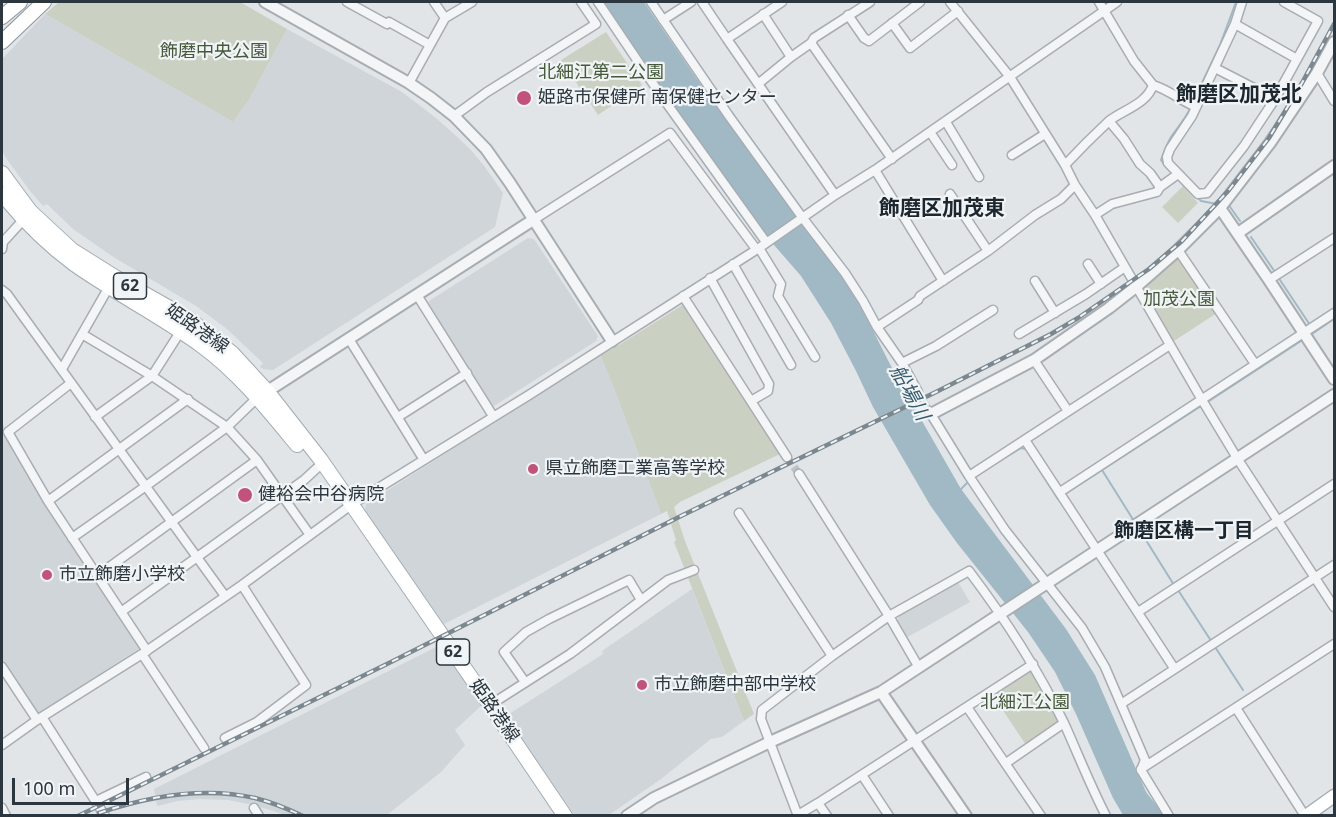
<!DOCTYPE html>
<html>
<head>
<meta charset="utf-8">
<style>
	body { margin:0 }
	#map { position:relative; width:1336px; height:817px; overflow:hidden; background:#e1e5e8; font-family:"Noto Sans",sans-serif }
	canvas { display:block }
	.frame { position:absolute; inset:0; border:3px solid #2b363e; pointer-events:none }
	.scale { position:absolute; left:12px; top:778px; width:117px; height:27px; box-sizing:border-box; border:3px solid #2b363e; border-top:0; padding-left:8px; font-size:18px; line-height:21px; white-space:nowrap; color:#2b363e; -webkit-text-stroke:4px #f1f4f6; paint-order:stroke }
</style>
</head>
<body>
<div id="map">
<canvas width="1336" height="817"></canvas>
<div class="frame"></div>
<div class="scale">100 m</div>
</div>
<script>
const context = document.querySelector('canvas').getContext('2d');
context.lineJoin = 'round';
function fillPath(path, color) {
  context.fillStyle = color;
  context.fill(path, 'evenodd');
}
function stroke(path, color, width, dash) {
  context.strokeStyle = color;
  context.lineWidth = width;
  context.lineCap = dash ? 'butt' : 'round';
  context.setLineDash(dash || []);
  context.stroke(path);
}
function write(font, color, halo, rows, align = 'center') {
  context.font = font + ' "Noto Sans","Noto Sans JP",sans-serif';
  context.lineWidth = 4.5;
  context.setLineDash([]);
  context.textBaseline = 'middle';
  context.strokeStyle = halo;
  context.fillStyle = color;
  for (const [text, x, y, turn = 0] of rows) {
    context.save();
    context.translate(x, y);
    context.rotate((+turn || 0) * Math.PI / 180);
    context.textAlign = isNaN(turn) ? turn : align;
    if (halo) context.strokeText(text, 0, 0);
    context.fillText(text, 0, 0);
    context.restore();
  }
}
fillPath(new Path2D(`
	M45,14L233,122L249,100L287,29L402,92L436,118L453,133L470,149L485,167L503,193L495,227L273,370L263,369L260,367L263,363L227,329L196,306L115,258L73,229L47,204L43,206L30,191L6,158L2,151V59Z
	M528,238L534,239L598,336L596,341L494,406L489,404L428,307L429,301Z
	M600,355L615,391L661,514L444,624L365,511L366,504Z
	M3,425L43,501L140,648L36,715L2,662V426Z
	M958,582L970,602L906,638L897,621L899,616Z
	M692,589L744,721L722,737L711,739L661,779L609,815L575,816L506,716L603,654L602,651Z
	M442,644L484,703L455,730L465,745L441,772L387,815H286L253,805L228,800L200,799L177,801L157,806L154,789Z`), '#d0d5da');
fillPath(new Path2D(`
	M59,2H240L287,29L249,100L233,122L45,14Z
	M606,32L642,85L598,115L561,60Z
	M1183,186L1198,203L1178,223L1162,207Z
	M1176,257L1180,259L1217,313L1174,341L1143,288L1145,283Z
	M684,304L782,453L680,502L674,507L685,541L754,714L744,721L674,542L676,540L667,511L661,514L615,391L600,355L619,345Z
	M1032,670L1059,720V723L1026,745L992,694L1029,671Z`), '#cad1c3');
fillPath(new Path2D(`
	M602,2H644L708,95L839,272L862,309L894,372L961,489L1066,629L1095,675L1146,792L1164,815H1123L1113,798L1076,714L1055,672L1028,632L957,543L930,505L873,407L856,371L831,323L801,276L774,245L671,102Z`), '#a0b9c5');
stroke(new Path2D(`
	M1193,102L1220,45L1236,2
	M1166,167L1161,160C1164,152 1167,144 1171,137C1178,127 1186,118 1191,107
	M1197,197L1201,201L1217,204
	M1228,204L1240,221
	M1251,237L1275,272
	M1278,277L1310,325
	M1309,336L1334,319
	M1206,403L1304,339
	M1006,457L1021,448L1026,449L1058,499L1060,497
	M1102,470L1134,521
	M960,490L969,481
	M1065,494L1201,406
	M1139,529L1174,585
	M1178,590L1243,690`), '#a0b9c5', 2);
stroke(new Path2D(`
	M918,392L929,411
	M787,457L799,474`), '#bdc2c6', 8, [8, 4]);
const minor = new Path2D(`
	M347,2L387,24L389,22L430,45
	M434,2L445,18
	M598,2L660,94L766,242
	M651,2L729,116L802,217L845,273L863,301L877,327L902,363L918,392
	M702,2L727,39
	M782,2L727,39L835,195
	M950,2L1010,77L1065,165L1075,185L1095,215L1202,400L1237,458L1334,607
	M1242,2L1235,24L1192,116L1170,149L1167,157L1168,163L1198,194L1207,193L1244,146L1275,99L1318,21L1284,2
	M763,14L791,57
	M848,15L864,38L869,41L920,2
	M663,20L691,2
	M892,23L910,48L958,11
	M1235,24L1297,59
	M811,43L892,159
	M1215,68L1275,99
	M1317,73L1334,101
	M409,83L445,18L472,2
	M758,84L791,57L811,43L814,38L870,2
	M1153,85C1169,90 1182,101 1196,107
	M454,116L487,92L596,24L581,2
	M1109,121L1124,139L1140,164L1150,173L1160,187
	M946,122L979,177
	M930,132L952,165
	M1012,155L1045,134
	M1065,165C1079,150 1094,135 1109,121C1123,110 1147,104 1153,85L1134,61L1099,2
	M875,170L943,281
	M950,194L988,251
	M1095,215L1112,204L1157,192L1160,187L1178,174
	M533,220L670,133L756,249
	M759,248L781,284L778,296L815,357
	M2,249L3,242L24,219
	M1178,250L1255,364
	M733,264L791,365
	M1088,264L1101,284
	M710,278L769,384L768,391L751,401
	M1269,280L1334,238
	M1035,281L1055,313
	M2,290L7,294L225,596
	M417,295L493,416
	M683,296L787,457
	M877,327L918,300L920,296L988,251L1035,215L1061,199L1075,185
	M82,334L152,376L227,427L257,460L310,535
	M1019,334L1086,294L1125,267
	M349,339L424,460
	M1034,360L1068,411
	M902,363L936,346L993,310
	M62,369L110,285
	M71,383L8,432L48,501L147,651
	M929,411L969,476L1005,530L1082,628L1105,667L1145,760L1141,770
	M95,417L152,376L182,329
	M398,417L467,373
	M1025,440L1174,668
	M799,474L889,616L918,666
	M969,476L1170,345
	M1060,492L1334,313
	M48,501L188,399
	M739,513L832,656
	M72,538L146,486L227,427L257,398
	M97,576L257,460
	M121,612L304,480L317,468
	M1138,612L1334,484
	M142,654L204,748
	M2,667L37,720
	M525,682L504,652L526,632L549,619L629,580L641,600
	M1121,704L1334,565
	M490,705L570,654L668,580L694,570
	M967,707L1041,816
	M1236,708L1305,816
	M42,717L105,816
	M225,738L257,722L306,685L242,585
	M2,745L37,720L142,654L242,585L351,505L529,395L759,248L835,195L875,170L1117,2
	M1006,763L1064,723
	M1141,769L1334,644
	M1141,770L1169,816
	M862,775L889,816
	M96,801L146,777
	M2,808L6,816
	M254,808L259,816
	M798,815L818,803
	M798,816L761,719L762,710L832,656L889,616L969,571C1006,620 1037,668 1064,723C1078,754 1090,785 1106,816
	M827,816L818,803L1033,664`);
const tertiary = new Path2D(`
	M265,2L409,83L431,98L454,116L486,149L510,183L612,341
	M1220,208L1269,280L1334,379
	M1238,233L1334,166
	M263,394L533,220
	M931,414L1034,360L1109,308L1137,286L1178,250L1220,208L1270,143L1317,73L1334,42
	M881,692L966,816
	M627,816L654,798L770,742L881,692L1334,395`);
const secondary = new Path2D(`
	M1306,816L1334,796`);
const primary = new Path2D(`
	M2,173L30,211L72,250L115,277L189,319L232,353L267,391L321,460L490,705L565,816
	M2,194C23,220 47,244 74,264C115,293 161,316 202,346C239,373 268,410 297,445`);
const trunk = new Path2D(`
	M2,17L20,2
	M2,42L44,2`);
stroke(minor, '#a7adb2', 11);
stroke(tertiary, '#a7adb2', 14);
stroke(secondary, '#a7adb2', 15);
stroke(primary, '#a2acb3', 16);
stroke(trunk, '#8a969e', 16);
stroke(minor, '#f4f5f7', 8);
stroke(tertiary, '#f4f5f7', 10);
stroke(secondary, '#fff', 12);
stroke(primary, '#fff', 14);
stroke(trunk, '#fff', 14);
const rail = new Path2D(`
	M99,813C149,796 202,786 255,798C271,802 288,809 303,816
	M78,816L391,662L683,515L936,392L1051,334L1078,318L1149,269L1182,241L1229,190L1269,138L1302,83L1334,24`);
stroke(rail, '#7c8890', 4.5);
stroke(rail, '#f1f4f6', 2, [7]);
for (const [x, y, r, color] of [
	[524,98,8,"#c1537a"],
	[533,469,6,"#c1537a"],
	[245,495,8,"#c1537a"],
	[47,575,6,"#c1537a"],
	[642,685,6,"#c1537a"]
]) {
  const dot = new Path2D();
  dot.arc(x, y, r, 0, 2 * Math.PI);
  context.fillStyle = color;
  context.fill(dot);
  stroke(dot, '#f1f4f6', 2);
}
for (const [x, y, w] of [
	[130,286,33],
	[453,652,33]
]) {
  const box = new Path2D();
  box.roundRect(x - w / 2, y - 13, w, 26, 4.5);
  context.fillStyle = '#f1f4f6';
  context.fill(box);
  stroke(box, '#2b363e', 1.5);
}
write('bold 16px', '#2b363e', null, [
	["62",130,286],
	["62",453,652]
]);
write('18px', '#46593a', '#f1f4f6', [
	["飾磨中央公園",214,52],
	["北細江第二公園",601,73],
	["加茂公園",1179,300],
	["北細江公園",1025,703]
]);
write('18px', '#2b363e', '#f1f4f6', [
	["姫路市保健所 南保健センター",538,98],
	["県立飾磨工業高等学校",545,469],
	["健裕会中谷病院",258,495],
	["市立飾磨小学校",59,575],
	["市立飾磨中部中学校",654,685]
], 'left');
write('18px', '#2b363e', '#f1f4f6', [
	["姫路港線",197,329,35],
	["姫路港線",494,711,55]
]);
write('italic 20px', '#395c6e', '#f1f4f6', [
	["船場川",909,393,61]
]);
write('bold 20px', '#1d272f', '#f1f4f6', [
	["飾磨区構一丁目",1184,531]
]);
write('bold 21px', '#1d272f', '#f1f4f6', [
	["飾磨区加茂北",1239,95],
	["飾磨区加茂東",942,209]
]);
</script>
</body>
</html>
